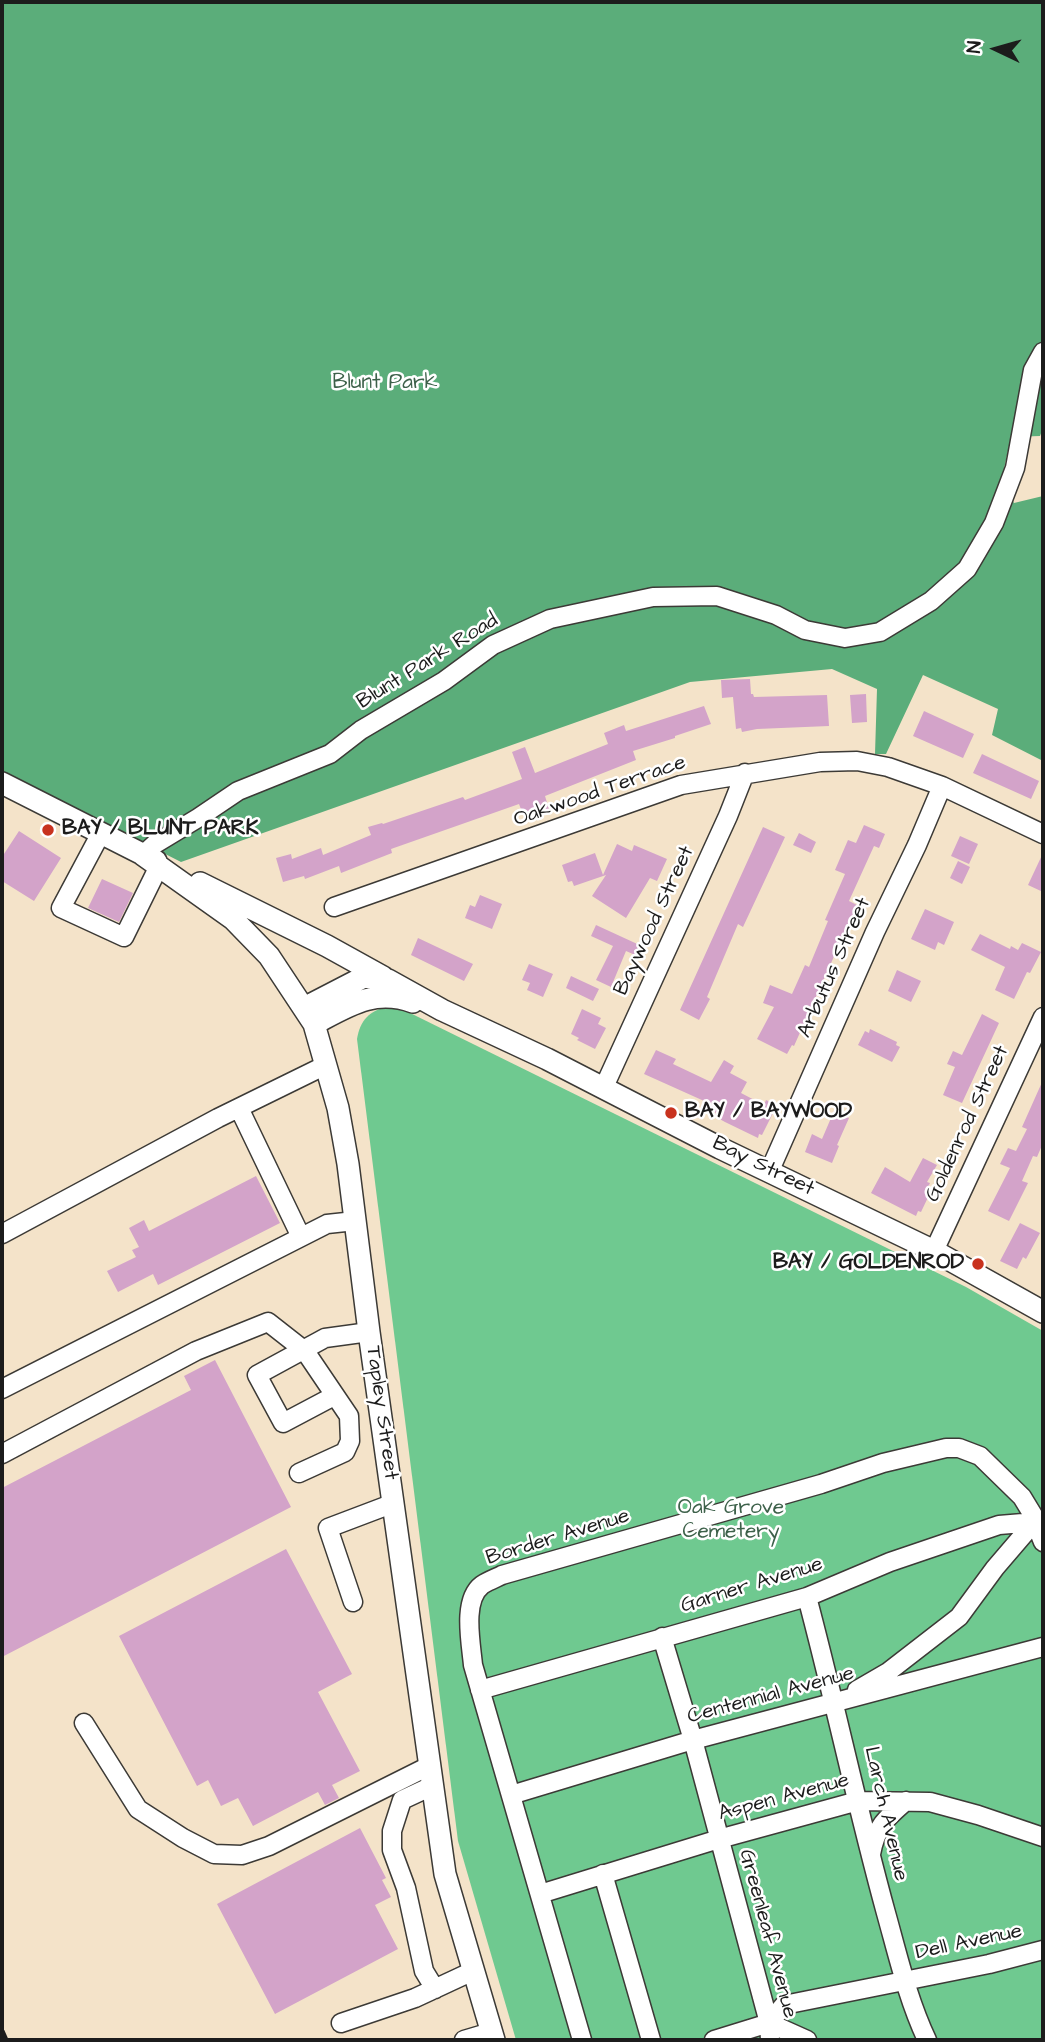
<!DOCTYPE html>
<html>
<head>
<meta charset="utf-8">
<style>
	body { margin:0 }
	#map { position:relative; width:1045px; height:2042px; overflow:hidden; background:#f4e3c9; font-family:"Architects Daughter",sans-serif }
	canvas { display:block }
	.frame { position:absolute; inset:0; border:4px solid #1c1c1c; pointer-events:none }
	.north { position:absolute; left:961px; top:14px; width:70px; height:70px; -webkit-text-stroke:5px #fff; paint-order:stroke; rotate:275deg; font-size:19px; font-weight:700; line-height:28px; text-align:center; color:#1c1c1c }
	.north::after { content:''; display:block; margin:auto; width:24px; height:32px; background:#1c1c1c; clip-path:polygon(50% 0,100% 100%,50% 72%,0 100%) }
</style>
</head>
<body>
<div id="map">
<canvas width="1045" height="2042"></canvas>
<div class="frame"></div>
<div class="north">N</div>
</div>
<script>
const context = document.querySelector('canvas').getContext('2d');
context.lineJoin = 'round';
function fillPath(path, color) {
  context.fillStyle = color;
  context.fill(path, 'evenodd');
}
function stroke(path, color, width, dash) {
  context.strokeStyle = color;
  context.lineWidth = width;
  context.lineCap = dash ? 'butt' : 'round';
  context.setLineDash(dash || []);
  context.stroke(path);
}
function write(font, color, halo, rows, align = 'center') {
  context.font = font + ' "Architects Daughter",sans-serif';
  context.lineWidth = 5;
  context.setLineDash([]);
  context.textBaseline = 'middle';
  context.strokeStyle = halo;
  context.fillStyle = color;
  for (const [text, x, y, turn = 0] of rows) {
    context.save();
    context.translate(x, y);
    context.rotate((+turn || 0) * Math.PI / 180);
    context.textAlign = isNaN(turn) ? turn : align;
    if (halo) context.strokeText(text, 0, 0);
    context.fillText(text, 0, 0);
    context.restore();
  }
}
fillPath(new Path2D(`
	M388,1007L402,1009L966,1287L1043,1331V2040H516L458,1841L357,1039C360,1021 369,1010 388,1007Z`), '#6fc990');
fillPath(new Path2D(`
	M2,2H1043V428L1040,436L1011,437L1002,478L1014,503L1043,496V761L992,735L998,709L923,675L886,754H875L877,689L832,669L690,682L181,862L2,771Z`), '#5bad7a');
fillPath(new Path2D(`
	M750,679L751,694H753L754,697L827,695L829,726L757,729L742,732L741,728L736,729L733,697L722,698L721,680Z
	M866,694L867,722L852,723L850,695Z
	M704,706L711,724L675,736V738L633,751L636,760L545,796L549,809L528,816L526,810L522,812L519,804L391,849L392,853L341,873L339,866L305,879L304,876L283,882L276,858L291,854L292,859L321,848L323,855L371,835L368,827L382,823L383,824L463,797L465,800L522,779L512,752L525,747L535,773L608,744L604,733L624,725L626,731Z
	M924,711L974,734L963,758L913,736Z
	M982,754L1039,781L1031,799L973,773Z
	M864,825L885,834L879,848L874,846L849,901L857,905L794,1046L792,1045L787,1054L757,1039L774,1007L763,1003L770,985L792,994L805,965L809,967L828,921L825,920L845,874L835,870L848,840L856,843Z
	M763,827L785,837L743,927L738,924L707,997L710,999L699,1020L680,1010Z
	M19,831L61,858L34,901L2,881V857Z
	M799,833L816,842L811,853L793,845Z
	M960,836L978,844L969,864L951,856Z
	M617,844L632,851L634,845L667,859L657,881L650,878L626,918L592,896L606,875L574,886L572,881L568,882L562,865L595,853L603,875Z
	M1043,853V892L1028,885Z
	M958,861L970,867L962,884L950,878Z
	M102,879L133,893L119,922L88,908Z
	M480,895L502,904L492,929L465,918L470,905L475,907Z
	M925,909L954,922L944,945L938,942L935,950L911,939Z
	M596,925L646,948L642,958L626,951L611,987L596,980L613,946L591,936Z
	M980,934L1010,949L1011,946L1018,950L1022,943L1041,952L1030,973L1027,972L1014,999L995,990L1005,967L971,950Z
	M418,938L473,964L464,981L411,955Z
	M529,964L553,974L543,997L527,990L530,983L522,980Z
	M897,970L921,981L911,1002L888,991Z
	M571,976L599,989L593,1001L566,988Z
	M582,1009L601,1018L598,1024L606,1028L595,1049L577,1040L579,1038L571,1034Z
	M982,1014L999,1023L962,1103L943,1095L955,1067L947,1064L953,1051L962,1055Z
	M870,1029L897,1042L896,1045L900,1047L892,1062L858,1045L865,1031L869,1033Z
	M656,1050L676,1059L673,1064L711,1082L724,1060L734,1066L730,1073L747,1082L741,1093L764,1105L766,1100L777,1105L762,1135L759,1134L758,1138L725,1122L714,1116L716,1113L711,1110L713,1105L644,1074Z
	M1043,1080V1143L1037,1157L1033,1156L1022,1181L1028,1183L1009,1221L988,1211L1010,1168L1000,1164L1008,1148L1016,1151L1027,1129L1022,1127Z
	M834,1111L849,1118L837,1145L839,1146L832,1163L805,1152L812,1134L822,1139Z
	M923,1158L937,1165L927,1182L930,1183L928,1187L932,1189L921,1212L918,1211L916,1216L871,1193L885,1167L910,1182Z
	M256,1176L280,1223L158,1285L153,1274L118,1292L107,1271L136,1257L132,1250L139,1247L129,1228L144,1220L149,1231Z
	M1020,1223L1040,1233L1026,1259L1023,1257L1017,1269L1000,1261Z
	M215,1360L291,1507L2,1657V1488L191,1390L184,1376Z
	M286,1549L352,1674L318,1692L360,1771L332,1785L339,1798L325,1805L318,1792L253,1826L238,1798L221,1806L208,1780L197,1786L119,1636Z
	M360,1828L386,1878L382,1880L391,1897L375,1905L398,1949L275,2014L217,1904Z`), '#d3a3c9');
const minor = new Path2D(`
	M101,833L61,908L124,937L159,866
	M143,855L155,844L198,818L238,791L330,754L361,730L444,681L493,645L550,619L653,597L717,596L776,615L805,630L845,638L880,632L931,601L967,569L994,523L1015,468L1033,370L1043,352
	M334,907L681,785L820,762L857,761L888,767L942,786L1043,834
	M604,1087L728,816L745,773
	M239,1108L301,1237
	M770,1170L875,932L917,845L942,786
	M2,1234L218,1118L326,1065
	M934,1251L1043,1017
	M2,1389L327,1224L355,1221
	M334,1396L283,1423L257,1375L325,1338L369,1332
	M2,1454L196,1351L268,1322L305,1351L349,1416L350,1441L345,1452L299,1473
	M1035,1522L1043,1542
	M807,1597C835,1702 857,1808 886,1913C898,1956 908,2000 927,2040
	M353,1602L328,1528L394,1503
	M662,1637L693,1740L769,2023L770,2040
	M480,1690L807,1597L890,1562L999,1525L1035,1522
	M857,1690L888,1672L959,1617L995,1568L1037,1519
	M84,1723L138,1809L183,1838L214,1854L242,1855L269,1846L429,1766
	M432,1786L402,1800L392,1831V1850L406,1888L424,1971L435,1989
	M511,1795L693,1740L1043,1647
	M871,1854C876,1827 885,1819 906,1801
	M603,1874L651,2040
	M540,1894L719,1839L858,1801L930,1802L978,1815L1043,1837
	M341,2023L415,1998L473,1971
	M769,2023L807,2040
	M464,2040L491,2032
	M582,2040L473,1665C471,1643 462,1600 482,1585C488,1581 496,1578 502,1575L821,1484L883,1463L946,1448H959L980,1456L1022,1497L1036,1520
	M714,2040L769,2023L784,2005L989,1964L1043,1950`);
const major = new Path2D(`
	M2,783L156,861
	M143,855L233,919L269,956L314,1024L338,1108L348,1164L369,1332L445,1874L494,2040
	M200,883L327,946L383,977
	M304,1008L364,977L388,980L442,1010L547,1059L720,1148L934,1251L1043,1312
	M314,1024C348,1006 374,988 413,1002`);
stroke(minor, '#3c3a36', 21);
stroke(major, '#3c3a36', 24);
stroke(minor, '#fff', 18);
stroke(major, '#fff', 21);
stroke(new Path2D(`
	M2,2031L6,2040`), '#1c1c1c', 5, [10, 5]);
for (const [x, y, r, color] of [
	[48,830,7,"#c8321e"],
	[671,1113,7,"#c8321e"],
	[978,1264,7,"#c8321e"]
]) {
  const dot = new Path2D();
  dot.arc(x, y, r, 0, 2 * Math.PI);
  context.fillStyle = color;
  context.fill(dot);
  stroke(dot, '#fff', 2.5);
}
write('21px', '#3d614a', '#fff', [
	["Blunt Park",385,384],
	["Oak Grove",731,1509],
	["Cemetery",731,1533]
]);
write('21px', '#1c1c1c', '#fff', [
	["Blunt Park Road",428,662,-32],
	["Oakwood Terrace",600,792,-19],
	["Baywood Street",655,921,-65],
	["Arbutus Street",835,968,-66],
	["Goldenrod Street",968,1124,-65],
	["Bay Street",763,1167,26],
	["Tapley Street",381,1413,82],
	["Border Avenue",558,1538,-17],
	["Garner Avenue",752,1586,-17],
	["Centennial Avenue",771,1696,-15],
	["Aspen Avenue",784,1798,-15],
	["Larch Avenue",885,1814,77],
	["Greenleaf Avenue",767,1934,75],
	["Dell Avenue",969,1943,-12]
]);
write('bold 21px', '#1c1c1c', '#fff', [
	["BAY / BLUNT PARK",62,830],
	["BAY / BAYWOOD",685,1113],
	["BAY / GOLDENROD",964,1264,"right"]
], 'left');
</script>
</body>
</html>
